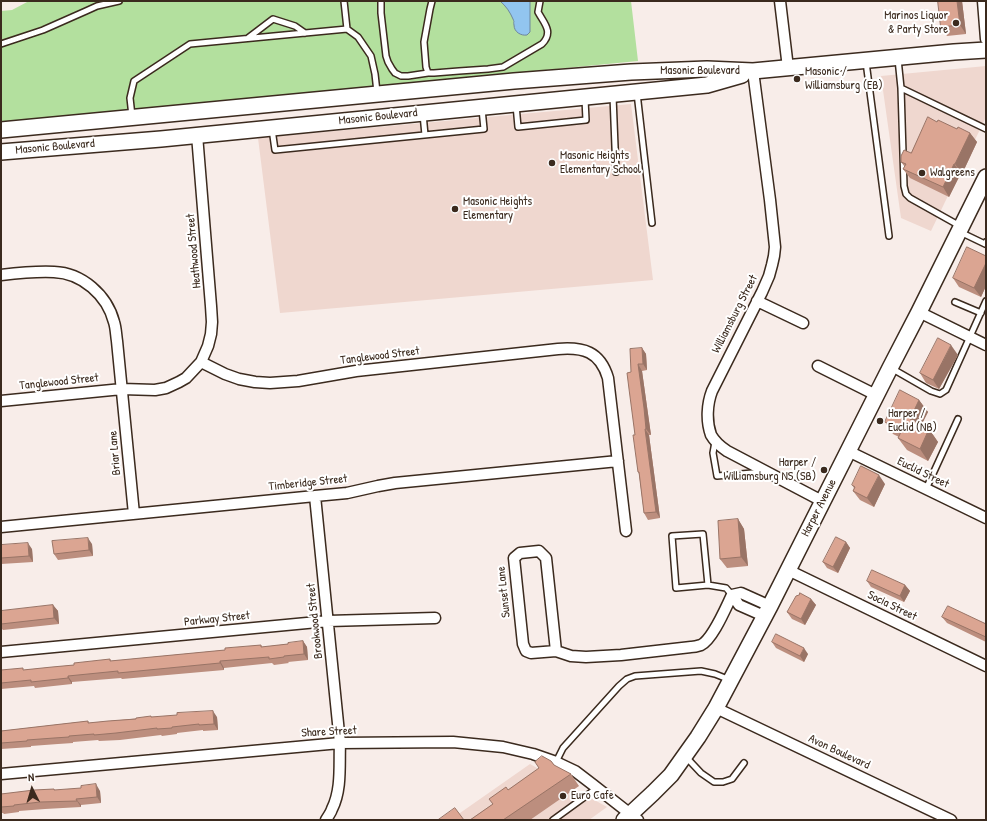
<!DOCTYPE html>
<html>
<head>
<meta charset="utf-8">
<style>
	body { margin:0 }
	#map { position:relative; width:987px; height:821px; overflow:hidden; background:#f8ede9; font-family:"Patrick Hand",sans-serif }
	canvas { display:block }
	.frame { position:absolute; inset:0; border:2px solid #3b2a1e; pointer-events:none }
	.north { position:absolute; left:12px; top:769px; width:40px; height:40px; -webkit-text-stroke:3px #fff; paint-order:stroke; rotate:355deg; font-size:11px; font-weight:700; line-height:16px; text-align:center; color:#3b2a1e }
	.north::after { content:''; display:block; margin:auto; width:14px; height:18px; background:#3b2a1e; clip-path:polygon(50% 0,100% 100%,50% 72%,0 100%) }
</style>
</head>
<body>
<div id="map">
<canvas width="987" height="821"></canvas>
<div class="frame"></div>
<div class="north">N</div>
</div>
<script>
const context = document.querySelector('canvas').getContext('2d');
context.lineJoin = 'round';
function fillPath(path, color) {
  context.fillStyle = color;
  context.fill(path, 'evenodd');
}
function stroke(path, color, width, dash) {
  context.strokeStyle = color;
  context.lineWidth = width;
  context.lineCap = dash ? 'butt' : 'round';
  context.setLineDash(dash || []);
  context.stroke(path);
}
function write(font, color, halo, rows, align = 'center') {
  context.font = font + ' "Patrick Hand",sans-serif';
  context.lineWidth = 4;
  context.setLineDash([]);
  context.textBaseline = 'middle';
  context.strokeStyle = halo;
  context.fillStyle = color;
  for (const [text, x, y, turn = 0] of rows) {
    context.save();
    context.translate(x, y);
    context.rotate((+turn || 0) * Math.PI / 180);
    context.textAlign = isNaN(turn) ? turn : align;
    if (halo) context.strokeText(text, 0, 0);
    context.fillText(text, 0, 0);
    context.restore();
  }
}
fillPath(new Path2D(`
	M986,66V117L931,231L901,218L881,76Z
	M631,104L653,280L280,313L258,138Z
	M530,764L607,807L589,820H450Z`), '#efd7cf');
fillPath(new Path2D(`
	M29,1H631L638,61L1,123V11L12,10Z`), '#b3e09e');
const water = new Path2D(`
	M500,1H530V32L527,35C521,36 514,32 514,25C513,20 515,24 513,19C510,12 506,6 500,1Z`);
fillPath(water, '#92c5ef');
stroke(water, '#6f879b', 1);
const lane = new Path2D(`
	M344,1L347,29
	M381,1V13L386,56L388,62L392,69L395,73L401,76H408L428,73H434L459,71L488,69L503,67L542,44C554,32 544,23 538,12L540,1
	M248,38L273,19L295,26L305,33
	M1,44L43,30L86,11L97,6L119,1
	M898,59L901,88L986,129
	M866,62L889,236
	M428,73L426,67L424,42L430,9L432,1
	M901,88L904,186L906,194L910,198L960,226
	M637,93L652,223
	M613,96L616,172
	M516,105L518,127L586,120L585,99
	M423,114L425,135
	M132,116L130,98L134,81L190,44L347,29L358,37L371,56L375,74L377,92
	M272,129L275,150L484,129L482,109
	M960,232L985,244L986,242
	M955,302L981,313
	M891,368L931,391L940,394L946,390L986,301
	M715,442L713,453L717,476L764,472
	M926,489L958,419
	M708,585L703,534L672,536L676,588L708,585L726,588L732,595
	M686,757L701,773L714,782H723L732,779L744,763
	M556,762L563,748L619,686L627,679L635,676L701,671L715,674L730,680
	M553,820L597,788`);
const street = new Path2D(`
	M780,1L788,68
	M983,1L986,39
	M753,71L770,200L775,247L774,256L772,265L769,276L762,292L712,391C707,404 706,421 711,435C715,442 721,447 727,451L822,501
	M1,275C18,273 36,271 54,272C82,273 107,295 114,322C116,328 116,335 117,341L134,514
	M757,301L803,323
	M919,312L986,345
	M201,362L225,374L239,379L255,382L270,383L298,381L356,371L558,349C583,347 600,351 608,378L626,531
	M818,366L876,395
	M1,401L122,389L155,390L166,388L179,382L186,378L201,362L208,346L211,334L212,322L211,306L197,135
	M848,451L986,518
	M315,496L340,743C339,765 342,789 332,809C331,813 328,816 326,820
	M1,527L315,496L347,493L378,486L395,483L618,461
	M788,570L986,666
	M764,616L739,605L732,595L741,593L770,606
	M556,651L546,558L539,551L520,553L514,558L523,644L526,651L531,653L556,651L571,656L586,657L621,655L691,647C694,647 698,646 701,645C713,639 726,607 732,595
	M1,652L328,621L435,618
	M716,708L951,820
	M1,774L340,743L453,742L503,747L533,754L556,762L575,771L592,784L638,820`);
const secondary = new Path2D(`
	M1,130L514,81L631,72L707,69L753,71L954,52L986,50
	M1,152L161,139L707,85L742,75
	M624,820L653,793L671,775L698,737L716,708L770,606L890,368L919,312L986,177`);
stroke(lane, '#3b2a1e', 8);
stroke(street, '#3b2a1e', 13);
stroke(secondary, '#3b2a1e', 18);
stroke(lane, '#fff', 5);
stroke(street, '#fff', 10);
stroke(secondary, '#fff', 15);
fillPath(new Path2D(`
	M938,1H962L966,34L947,36L941,27Z
	M937,122L957,129L970,133L977,142L962,174L961,173L949,197L910,178L903,169L905,167L901,162L911,153Z
	M986,256V286L981,297L959,287L953,278Z
	M642,348L646,354L647,370L642,371L648,414L651,435H649L660,518L648,520L644,513L639,474L638,472L635,435L630,390L629,389L631,372Z
	M958,355L939,389L926,383L920,373Z
	M919,400L928,412L921,425L929,429L938,442L928,461L907,450L898,438L899,437L893,434L885,422Z
	M885,484L874,507L860,500L853,491L854,488L852,485Z
	M738,519L744,529L748,566L727,568L720,559Z
	M846,542L850,548L838,573L827,568L823,562Z
	M92,544L93,556L58,560L54,554Z
	M1,545L32,549L33,562L1,564Z
	M867,581L905,585L910,591L904,602L871,587Z
	M811,599L816,605L805,625L792,619L787,612Z
	M53,605L58,611L59,624L3,630L1,628V611Z
	M942,617L986,624V642L947,623Z
	M303,641L307,647L308,660L288,662L289,663L274,665L272,663L224,668V670L122,679L121,678L72,682V684L35,688L34,686L1,689V670H24L74,665L110,659L111,661L225,650L261,645L262,647L288,644Z
	M772,642L808,654L804,662L776,648Z
	M151,717H217L218,730L203,731V730L177,733V734L162,736L161,735L120,740L99,741L98,740L73,742V743L58,744L31,746V747L1,749V731L88,721L89,723Z
	M551,761L555,766L571,774L579,786L530,820H470L493,804L508,790Z
	M54,789L55,790L100,791L101,803L81,805V807L45,809L19,811V812L4,814L3,813H1V794Z`), '#bc8e7e');
fillPath(new Path2D(`
	M957,1H962L966,34L960,25Z
	M970,133L977,142L962,174L955,164Z
	M954,164L961,173L949,197L943,187Z
	M986,263V286L981,297L974,288Z
	M951,345L958,355L939,389L933,380Z
	M642,348L646,354L647,370L643,364Z
	M638,364L642,371L651,435L646,429Z
	M919,400L928,412L918,432L910,419Z
	M645,429L649,435L660,518L656,512Z
	M929,429L938,442L928,461L920,449Z
	M879,475L885,484L874,507L867,498Z
	M738,519L744,529L748,566L741,557Z
	M88,538L92,544L93,556L89,550Z
	M846,542L850,548L838,573L833,567Z
	M28,543L32,549L33,562L29,556Z
	M905,585L910,591L904,602L900,596Z
	M811,599L816,605L805,625L801,619Z
	M53,605L58,611L59,624L54,618Z
	M303,641L307,647L308,660L304,654Z
	M804,648L808,654L804,662L800,656Z
	M220,661L224,668V670L220,663Z
	M68,676L72,682V684L68,678Z
	M213,711L217,717L218,730L214,724Z
	M96,784L100,791L101,803L97,797Z
	M76,799L81,805V807L77,801Z`), '#997466');
const building = new Path2D(`
	M938,1H957L960,25L941,27Z
	M928,117L937,122L938,120L957,129L958,127L970,133L955,164H954L943,187L903,169L906,164L901,162V156L904,150L911,153Z
	M967,247L986,256V263L974,288L953,278Z
	M938,338L951,345L933,380L920,373Z
	M642,348L643,364H638L644,408L646,429H645L656,512L644,513L639,472H638L633,435H635L629,389L627,373L631,372L630,349Z
	M900,390L919,400L910,419L929,429L920,449L898,438L902,430L885,422Z
	M861,466L879,475L867,498L853,491L855,487L852,485Z
	M738,519L741,557L720,559L718,521Z
	M836,537L846,542L833,567L823,562Z
	M88,538L89,550L54,554L52,541Z
	M28,543L29,556L1,558V545Z
	M872,570L905,585L900,596L867,581Z
	M800,593L811,599L801,619L787,612L796,596L799,595Z
	M53,605L54,618L1,624V611Z
	M948,606L984,623L986,624V637L942,617Z
	M776,634L804,648L800,656L772,642Z
	M303,641L304,654L284,656V657L269,659V657L220,661V663L118,673V671L68,676V678L31,682V680L1,683V670L23,668V670L52,667L74,665V663L110,659V661L225,650V648L261,645V647L288,644V643Z
	M213,711L214,724L199,725V724L172,727V728L157,729V728L116,733L94,735V734L69,736V737L54,738L27,740V741L1,743V731L88,721V723L108,721L136,719V718L151,716V717L177,715V713Z
	M542,756L551,761L554,765L571,774L503,820H470L493,804L489,799L506,787L508,790L539,768L535,762Z
	M96,784L97,797L76,799L77,801L40,802L14,805V806L1,807V794L34,790L54,789V790L81,788V786Z
	M455,808L464,820H438Z`);
fillPath(building, '#dba592');
stroke(building, '#997466', 1);
for (const [x, y, r, color] of [
	[956,23,4,"#3b2a1e"],
	[797,79,4,"#3b2a1e"],
	[552,163,4,"#3b2a1e"],
	[922,173,4,"#3b2a1e"],
	[455,209,4,"#3b2a1e"],
	[880,421,4,"#3b2a1e"],
	[824,470,4,"#3b2a1e"],
	[563,796,4,"#3b2a1e"]
]) {
  const dot = new Path2D();
  dot.arc(x, y, r, 0, 2 * Math.PI);
  context.fillStyle = color;
  context.fill(dot);
  stroke(dot, '#fff', 1.5);
}
write('12px', '#3b2a1e', '#fff', [
	["Marinos Liquor",948,16,"right"],
	["& Party Store",948,30,"right"],
	["Masonic /",805,72],
	["Williamsburg (EB)",805,86],
	["Masonic Heights",560,156],
	["Elementary School",560,170],
	["Walgreens",930,173],
	["Masonic Heights",463,202],
	["Elementary",463,216],
	["Harper /",888,414],
	["Euclid (NB)",888,428],
	["Harper /",816,463,"right"],
	["Williamsburg NS (SB)",816,477,"right"],
	["Euro Cafe",571,796]
], 'left');
write('12px', '#3b2a1e', '#fff', [
	["Masonic Boulevard",700,71],
	["Masonic Boulevard",378,117,-6],
	["Masonic Boulevard",55,147,-5],
	["Heathwood Street",194,251,-95],
	["Williamsburg Street",735,314,-63],
	["Tanglewood Street",380,356,-7],
	["Tanglewood Street",59,382,-6],
	["Briar Lane",115,453,-95],
	["Euclid Street",923,473,26],
	["Timberidge Street",308,483,-6],
	["Harper Avenue",819,508,-63],
	["Sunset Lane",504,592,-96],
	["Socia Street",892,606,26],
	["Parkway Street",217,619,-6],
	["Brookwood Street",315,621,-96],
	["Share Street",329,732,-3],
	["Avon Boulevard",839,752,25]
]);
</script>
</body>
</html>
